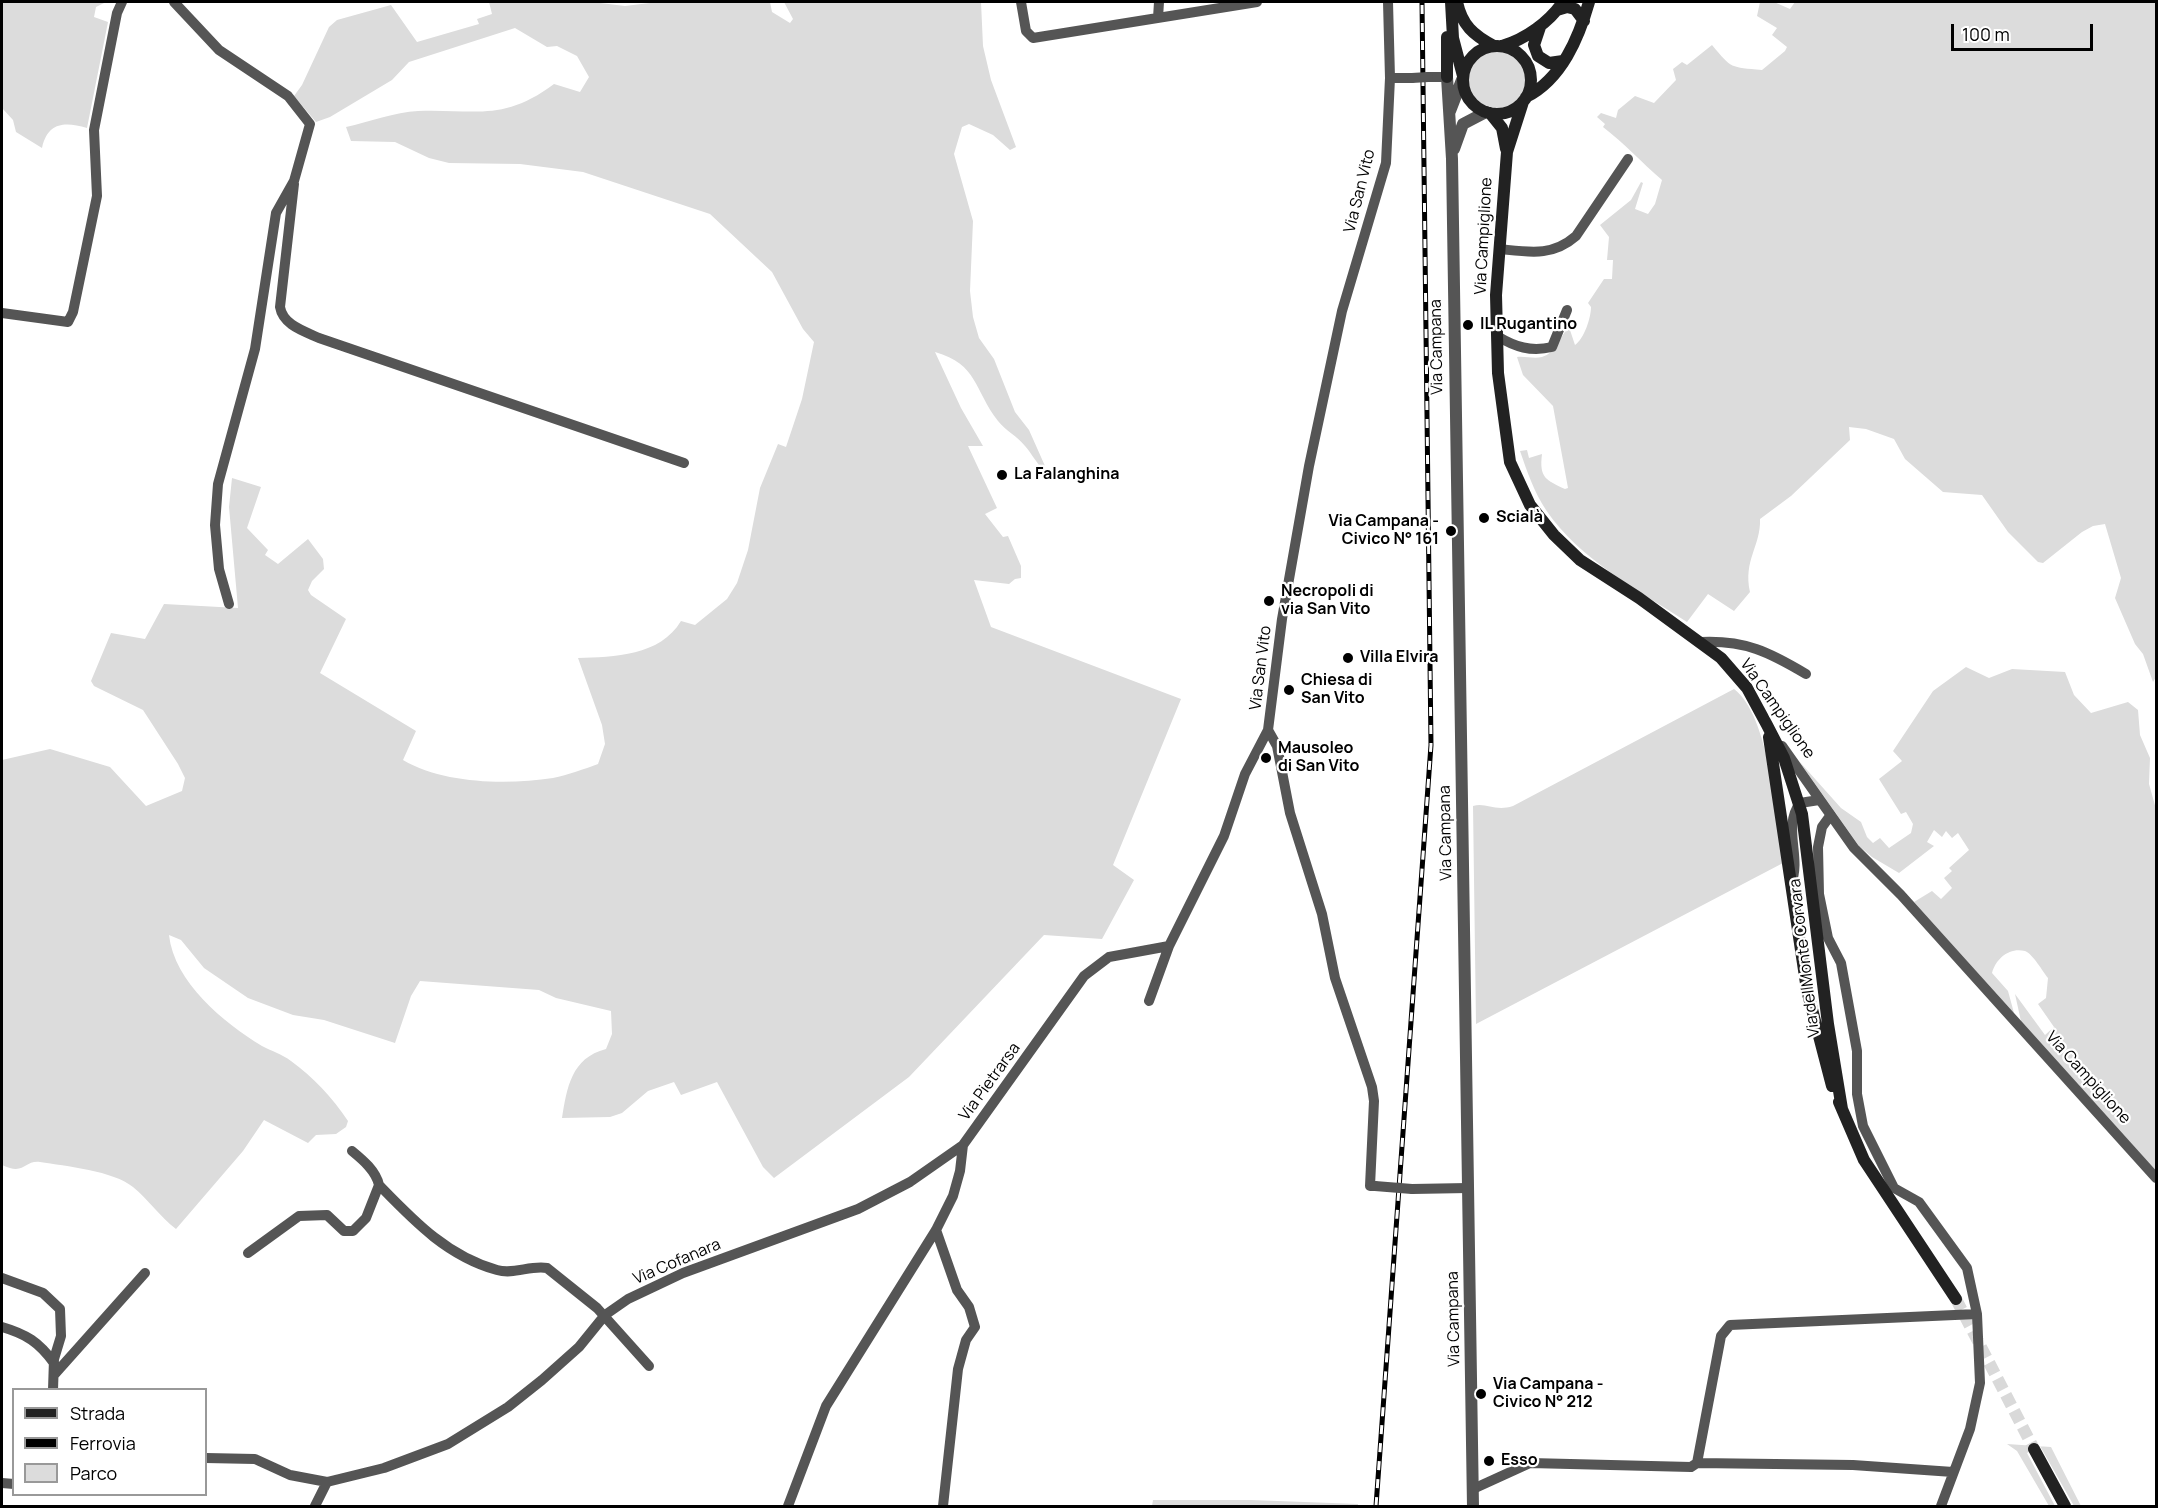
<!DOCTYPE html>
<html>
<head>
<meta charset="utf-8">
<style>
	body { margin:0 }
	#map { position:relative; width:2158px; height:1508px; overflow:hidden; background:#fff; font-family:Manrope,sans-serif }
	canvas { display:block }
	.frame { position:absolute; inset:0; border:3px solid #000; pointer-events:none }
	.legend { position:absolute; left:12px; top:1388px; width:195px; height:108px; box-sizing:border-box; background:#fff; border:2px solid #999; margin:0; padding:8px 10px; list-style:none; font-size:18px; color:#000 }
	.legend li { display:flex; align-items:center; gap:12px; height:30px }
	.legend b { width:30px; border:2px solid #999 }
	.scale { position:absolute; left:1951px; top:24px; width:142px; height:27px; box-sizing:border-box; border:3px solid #000; border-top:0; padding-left:8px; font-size:18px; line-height:21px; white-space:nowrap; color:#000; -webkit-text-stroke:4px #fff; paint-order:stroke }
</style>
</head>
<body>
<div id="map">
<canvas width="2158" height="1508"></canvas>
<div class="frame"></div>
<ul class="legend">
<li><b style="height:8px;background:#222"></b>Strada</li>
<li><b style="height:8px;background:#000"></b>Ferrovia</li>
<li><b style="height:16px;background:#dcdcdc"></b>Parco</li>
</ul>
<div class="scale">100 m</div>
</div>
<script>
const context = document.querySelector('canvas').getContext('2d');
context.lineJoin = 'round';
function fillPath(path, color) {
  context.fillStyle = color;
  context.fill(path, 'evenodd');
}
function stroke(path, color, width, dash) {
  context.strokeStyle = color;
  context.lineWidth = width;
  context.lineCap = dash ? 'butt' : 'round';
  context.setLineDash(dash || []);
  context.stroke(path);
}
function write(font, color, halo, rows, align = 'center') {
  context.font = font + ' Manrope,sans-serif';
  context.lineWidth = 4.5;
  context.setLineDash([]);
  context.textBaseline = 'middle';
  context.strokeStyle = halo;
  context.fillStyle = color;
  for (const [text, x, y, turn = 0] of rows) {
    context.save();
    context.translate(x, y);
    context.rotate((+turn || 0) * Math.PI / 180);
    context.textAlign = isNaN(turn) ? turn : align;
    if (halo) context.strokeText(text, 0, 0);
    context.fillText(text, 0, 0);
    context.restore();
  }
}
fillPath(new Path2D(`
	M2,2H106L96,7L94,17L108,22L87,128C66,122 48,121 42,148L16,132L13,120L2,108Z
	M489,2H592L625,6L658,2H770L772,12L790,23L793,19L784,2H981L983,46L991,80L1016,147L1010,150L993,135L969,124L962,127L954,154L973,221L970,291L973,317L979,338L994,359L1015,412L1029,430L1045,466V472C1037,464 1032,454 1025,446C1017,436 1006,431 998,421C974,390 978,364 935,352L961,408L983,446H968L997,508L985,514L1003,537L1008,536L1021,566V578L1015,579L1009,584L974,580L991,627L1181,699L1113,865L1134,880L1102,939L1044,935L909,1077L774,1178L763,1167L717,1082L681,1095L674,1082L648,1091L622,1113L610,1117L562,1118C567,1088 571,1058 606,1049L612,1034L611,1011L556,998L539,990L420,981L411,996L395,1043L324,1020L293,1015L248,998L204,968L181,940L169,935C174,982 224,1023 262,1046C271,1051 282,1054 291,1061C313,1077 332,1097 348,1121L346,1127L336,1134L316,1135L308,1143L264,1120L243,1151L176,1229C160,1217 148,1199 133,1187C114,1171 65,1166 40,1162C24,1160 25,1176 2,1165V760L50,749L110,767L146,806L182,791L185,778L178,764L143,710L94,686L91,681L111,633L145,639L164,604L238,608L229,507L232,478L261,487L247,528L268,550L265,555L278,564L308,539L323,559L324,569L312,581L308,590L311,595L346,619L320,673L416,731L403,760C444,784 507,785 553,778C568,775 584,769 598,764L605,744L602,725L578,658C614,657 660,656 681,621L695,625L727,599L737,583L748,550L760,488L778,444L786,447L802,399L814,342L803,329L772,272L710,214L583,172L520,164L449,163L429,158L395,142L351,141L346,127C369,122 395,112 418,111C476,109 503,122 554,84L580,92L589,77L577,56L557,46L547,47L515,28L409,62L392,80L330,117L316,122L294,96L302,85L329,27L337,20L391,5L417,42L479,24L477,19L492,14Z
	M1760,2H1774L1790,9L1795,2H2156V677L2153,682L2143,654L2135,644L2115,598L2121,578L2105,524L2093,526L2082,532L2043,563L2038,562L2008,532L1982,495L1943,492L1905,459L1894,439L1866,429L1849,427L1850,440L1791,496L1760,519C1761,546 1743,560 1750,592L1734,611L1708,594L1687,622C1638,590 1579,559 1546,510C1534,492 1527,471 1520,451L1527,450L1529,458L1542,454C1539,478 1546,480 1565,489L1568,488L1553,406L1523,375L1517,357C1525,356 1534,359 1542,357C1556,353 1560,336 1569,327L1575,345C1584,339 1591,318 1591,307L1588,303L1604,279H1612L1613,260H1607L1609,237L1600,225L1631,200L1641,182L1643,183L1635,209L1648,214L1655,204L1662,180C1641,162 1624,143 1603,127L1605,124L1597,117L1601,113L1616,118L1618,110L1635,96L1654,103L1676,80L1673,69L1682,62L1687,65L1712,45C1732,69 1730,67 1762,70L1785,51L1787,47L1772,35L1777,28L1757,16Z
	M1468 79a29 29 0 1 1 58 0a29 29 0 1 1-58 0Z
	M1966,667L1989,678L2012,669L2065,672L2074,695L2091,713L2128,702L2138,710L2140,735L2150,758L2149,784L2156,809V1173L2022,1026L2015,994L2045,1035L2054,1027L2038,1004L2046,998L2048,978C2043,972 2033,954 2025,951C2010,947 1996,958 1992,973L2008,991L2014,1013L1914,902L1932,891L1941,899L1952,888L1944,878L1952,871L1949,868L1969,850L1958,833L1952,838L1946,831L1942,837L1934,830L1927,842L1934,846L1899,873L1872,857L1859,846L1799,761L1841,808L1861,822L1867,837L1873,843L1880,838L1889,848L1911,833L1913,824L1906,812L1901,814L1879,779L1902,761L1893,751L1933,691Z
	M1734,689C1770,716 1776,820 1783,863L1476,1024L1473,806C1486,802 1495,812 1513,806Z
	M2007,1444L2051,1447L2081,1506H2074L2040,1446L2027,1453L2055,1506H2049L2017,1451Z
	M1153,1500H1251L1358,1504V1506H1152Z`), '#dcdcdc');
stroke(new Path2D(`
	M1956,1299L2034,1449`), '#d9d9d9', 12, [12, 6]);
stroke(new Path2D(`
	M174,2L219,50L288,96L310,124L294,181L276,213L255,349L218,484L215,525L219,569L229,604
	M1021,2L1026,31L1033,38L1257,2
	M1388,2L1390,78H1412
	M1158,18L1159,2
	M1428,77H1447
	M294,184L280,307C283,325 304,331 319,338L684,463
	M1499,249C1529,252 1552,257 1576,236L1628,159
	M2,313L68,322L73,312L97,196L94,130L117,13L122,2
	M1497,336C1515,347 1531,352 1552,347L1567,310
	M1701,642C1745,640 1769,652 1806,674
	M1782,746L1854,848L1901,895L2156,1178
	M1830,816L1822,827L1818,847L1819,894L1828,938L1841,963L1857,1051V1094L1863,1126L1894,1188L1919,1202L1967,1268L1977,1314L1980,1383L1970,1429L1941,1506
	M1791,884C1802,857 1782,828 1800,803L1819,800
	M1149,1001L1169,946
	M352,1151C363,1160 376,1171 379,1185C414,1221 447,1256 497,1270C514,1275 530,1265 547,1268L597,1308L649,1366
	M1375,1186H1370L1374,1101L1372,1087L1335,978L1322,914L1290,813L1277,746L1268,730L1282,619L1309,466L1342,311L1386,163L1390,78
	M1412,1189L1468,1188
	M936,1230L957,1290L969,1307L975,1327L966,1340L958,1369L943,1506
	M248,1253L299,1216L327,1215L344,1231H353L366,1218L379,1185
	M2,1278L43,1293L60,1309L61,1336L54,1359L53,1390
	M2,1327C26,1334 39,1342 54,1363
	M54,1375L145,1273
	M206,1458L255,1459L290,1475L327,1482L384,1468L448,1444L508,1407L542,1380L579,1347L605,1315L628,1299L683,1273L858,1209L910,1182L963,1145
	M1697,1463L1721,1336L1730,1325L1977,1314
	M2,1483L14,1484
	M1473,1489L1530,1463L1691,1467L1697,1463L1853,1465L1953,1472
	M315,1506L327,1482
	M788,1506L826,1406L936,1230L953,1196L960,1171L963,1145L1084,976L1109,957L1169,946L1224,836L1245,774L1268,730`), '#555', 10);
stroke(new Path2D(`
	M1447,77L1452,159L1473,1506
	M1450,111L1462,80
	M1454,149L1463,124L1486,112`), '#555', 12);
stroke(new Path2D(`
	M1451,2L1453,38L1463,76
	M1457,2C1462,25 1473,35 1494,46
	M1557,10L1567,7L1575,9L1584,21
	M1540,27L1534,45L1538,56L1549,63L1563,61
	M1447,37V77
	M1463 80a34 34 0 1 1 68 0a34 34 0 1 1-68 0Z
	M1502,46C1526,39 1549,22 1563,2
	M1526,97C1562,79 1579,37 1589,2
	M1523,102L1507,152L1496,295L1498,373L1510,462L1530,505L1554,535L1580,560L1639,598L1721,658L1747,688L1767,725L1784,758L1802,814L1828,1024L1842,1109
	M1490,113L1502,128L1506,149
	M1769,737L1807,990L1832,1086
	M1839,1102L1864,1160L1956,1299
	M2034,1449L2065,1506`), '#222', 12);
const rail = new Path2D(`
	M1376,1506L1431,745L1422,2`);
stroke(rail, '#000', 5);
stroke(rail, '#fff', 3, [9]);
stroke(new Path2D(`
	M1412,78L1428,77
	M1375,1186L1412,1189`), '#555', 10);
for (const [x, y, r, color] of [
	[1468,325,6,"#000"],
	[1002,475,6,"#000"],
	[1484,518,6,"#000"],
	[1451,531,6,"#000"],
	[1269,601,6,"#000"],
	[1348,658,6,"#000"],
	[1289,690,6,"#000"],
	[1266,758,6,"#000"],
	[1481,1394,6,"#000"],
	[1489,1461,6,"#000"]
]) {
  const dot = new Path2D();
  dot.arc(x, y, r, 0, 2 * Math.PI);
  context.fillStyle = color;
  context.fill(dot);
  stroke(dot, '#fff', 2);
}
write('16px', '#000', '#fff', [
	["Via San Vito",1360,191,-76],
	["Via Campiglione",1484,236,-87],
	["Via Campana",1437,347,-91],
	["Via San Vito",1261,668,-83],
	["Via Campiglione",1777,709,55],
	["Via Campana",1446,833,-91],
	["Via del Monte Corvara",1805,958,-97],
	["Via Campiglione",2088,1078,48],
	["Via Pietrarsa",990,1082,-54],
	["Via Cofanara",677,1262,-23],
	["Via Campana",1454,1319,-91]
]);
write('bold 16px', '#000', '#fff', [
	["IL Rugantino",1480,325],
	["La Falanghina",1014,475],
	["Scialà",1496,518],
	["Via Campana -",1439,522,"right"],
	["Civico N° 161",1439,540,"right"],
	["Necropoli di",1281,592],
	["via San Vito",1281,610],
	["Villa Elvira",1360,658],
	["Chiesa di",1301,681],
	["San Vito",1301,699],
	["Mausoleo",1278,749],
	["di San Vito",1278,767],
	["Via Campana -",1493,1385],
	["Civico N° 212",1493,1403],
	["Esso",1501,1461]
], 'left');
</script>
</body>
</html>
